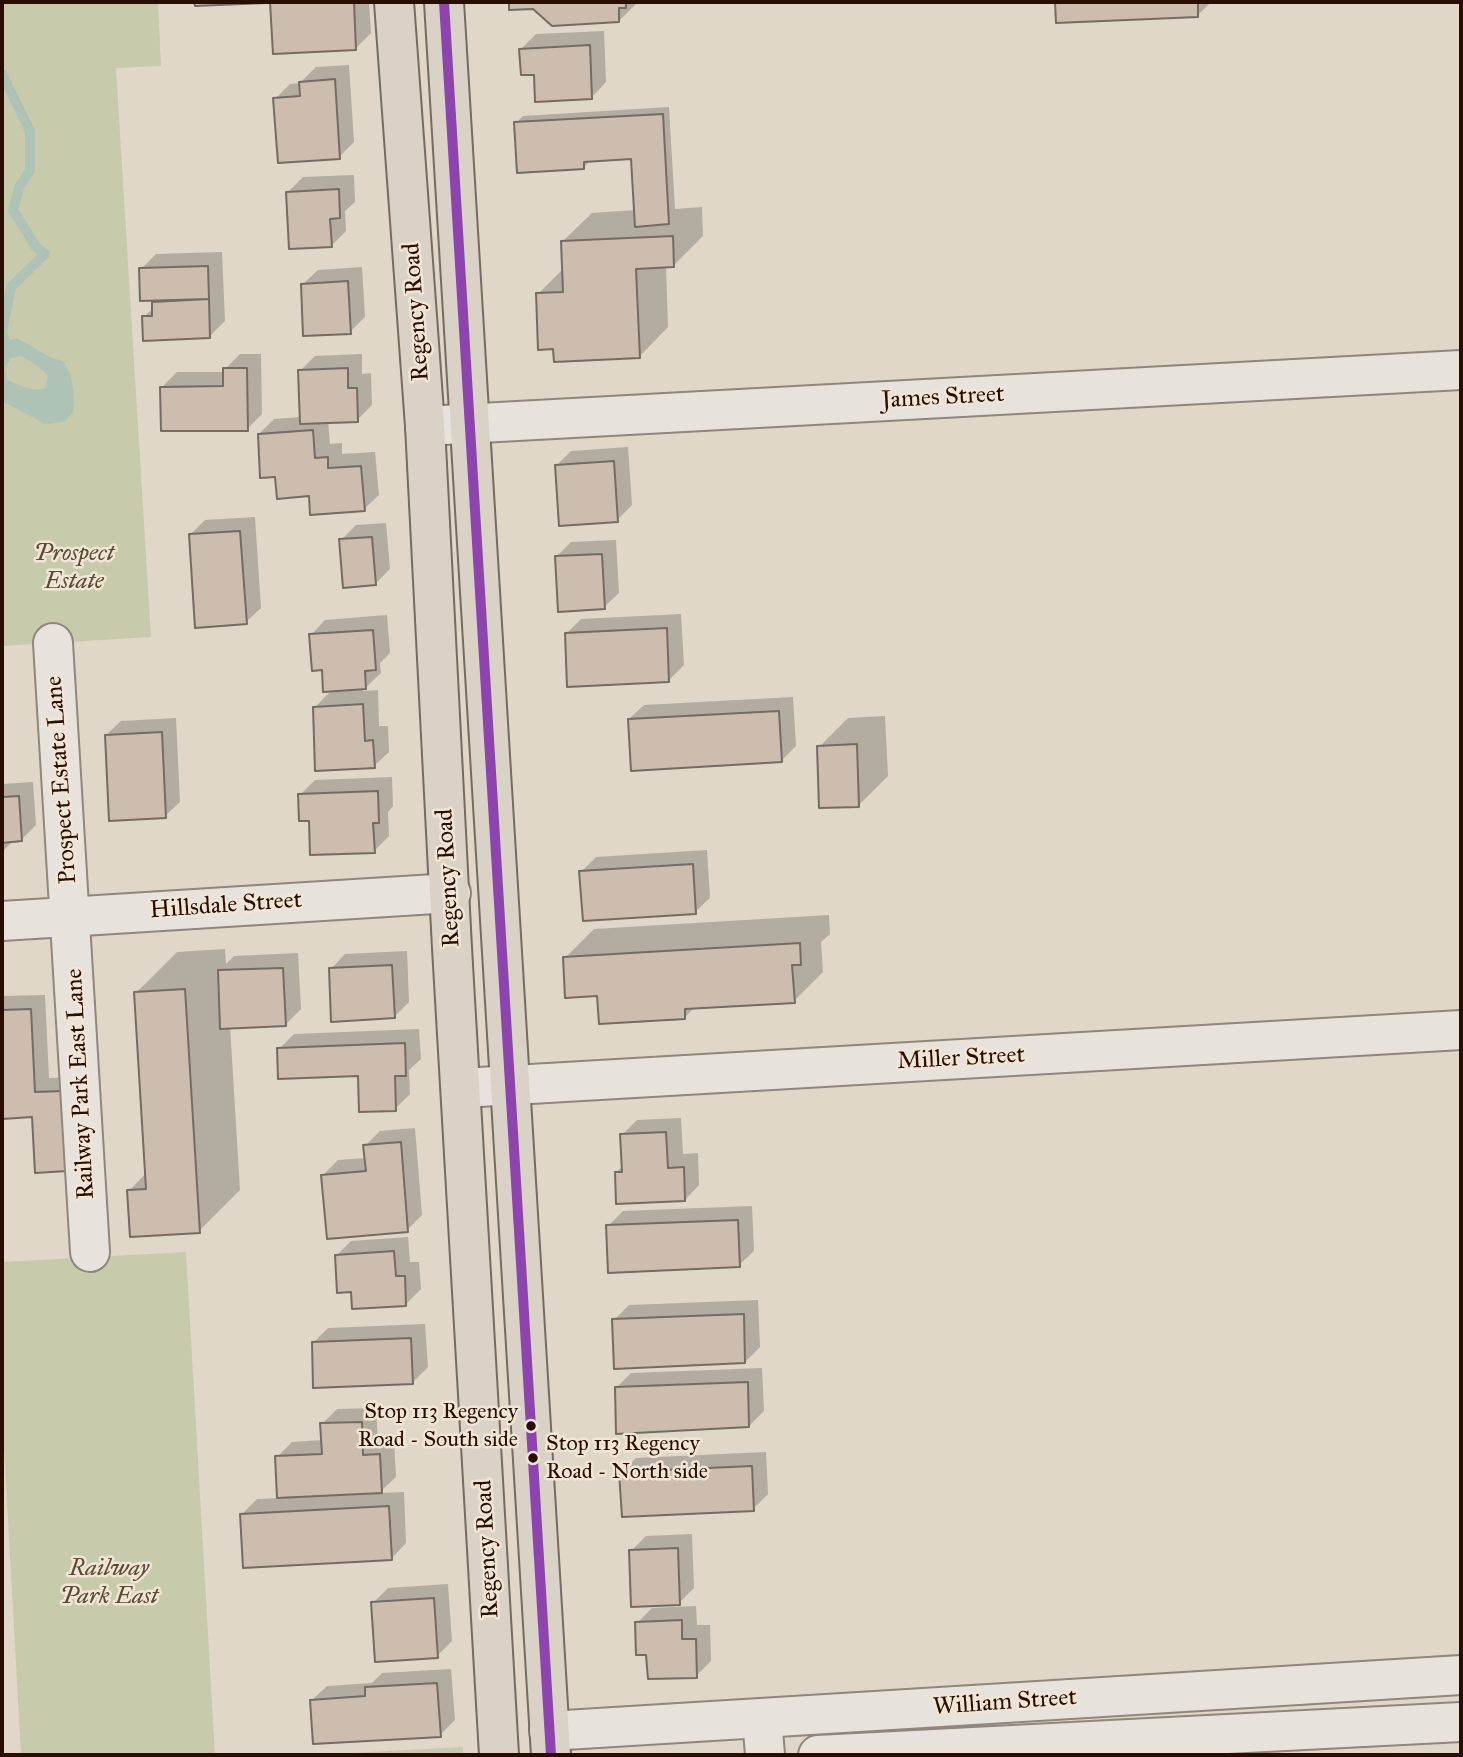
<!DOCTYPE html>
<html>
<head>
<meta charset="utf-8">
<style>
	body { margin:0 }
	#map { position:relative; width:1463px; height:1757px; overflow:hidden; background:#e0d7c9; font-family:"IM FELL Great Primer",serif }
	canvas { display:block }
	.frame { position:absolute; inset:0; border:4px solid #290e00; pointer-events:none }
</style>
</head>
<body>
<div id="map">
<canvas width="1463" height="1757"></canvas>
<div class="frame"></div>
</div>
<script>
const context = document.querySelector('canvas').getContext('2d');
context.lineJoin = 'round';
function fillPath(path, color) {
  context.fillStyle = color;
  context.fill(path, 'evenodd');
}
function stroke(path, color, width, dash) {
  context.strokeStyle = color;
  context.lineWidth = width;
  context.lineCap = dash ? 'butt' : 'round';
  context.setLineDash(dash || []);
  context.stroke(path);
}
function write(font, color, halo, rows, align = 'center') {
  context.font = font + ' "IM FELL Great Primer",serif';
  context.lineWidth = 5;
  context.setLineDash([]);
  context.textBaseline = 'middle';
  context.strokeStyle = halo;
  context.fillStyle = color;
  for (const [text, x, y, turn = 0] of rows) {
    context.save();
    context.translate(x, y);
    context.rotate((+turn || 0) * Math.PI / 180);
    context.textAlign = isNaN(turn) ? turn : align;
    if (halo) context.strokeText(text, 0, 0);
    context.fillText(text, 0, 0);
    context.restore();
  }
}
fillPath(new Path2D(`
	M2,2H158L161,66L116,68L151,637L2,646Z
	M186,1252L215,1755H21L2,1411V1262Z
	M463,1747V1755H314Z`), '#c8caac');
fillPath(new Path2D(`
	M16,338C33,345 46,358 63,361C74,377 74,392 74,411L64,422L45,424L2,401V343ZM22,356L44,371L48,377L45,388C33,393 19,384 7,380L5,367L11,358Z`), '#aec3b6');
fillPath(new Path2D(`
	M272,2H369L371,33L356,48L274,52Z
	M511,2H638L619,21L534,7L511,8Z
	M1057,2H1211L1198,15L1058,21Z
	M604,31L606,82L592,97L521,49L536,34Z
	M349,65L354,142L339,157L275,99L290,84L300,83L316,67Z
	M669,107L675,209L702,207L703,236L673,266H666L668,327L639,357L555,347L538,294L564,268L562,242L592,213L635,210L632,157L590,161L583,168L516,123L523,116Z
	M354,175L355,202L345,211L346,231L331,246L288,192L303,177Z
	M222,252L225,321L210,336L144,317L154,307L153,299L141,269L156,254Z
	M362,267L365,317L350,332L303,284L318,270Z
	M240,354H261L262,414L247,429L162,387L177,372H225V369Z
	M362,354V374L371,373L372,405L357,420L328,421L330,444L342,443V454L375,452L379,495L364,509L310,494L277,475L259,434L274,419L301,417L300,371L315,356Z
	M628,447L632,505L617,520L556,466L571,451Z
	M255,517L261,608L246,622L190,535L205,520Z
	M386,523L390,569L375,584L341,540L356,525Z
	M616,540L619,593L604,607L556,557L571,542Z
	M681,614L684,665L669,680L566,634L581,619Z
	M387,615L390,653L380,663L381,673L362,691L378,690L379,726H388L389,752L374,766L315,707L332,690L311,635L325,620Z
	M793,697L796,746L781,761L629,719L644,705Z
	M885,716L888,776L859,805L819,747L848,718Z
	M176,718L180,802L165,816L106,735L121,721Z
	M392,777L393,806L388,812L389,836L374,851L310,819L300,795L315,780Z
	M33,782L36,825L21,840H14L2,852V784Z
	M707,850L710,898L695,912L581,872L596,857Z
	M829,915L830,934L821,942L823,972L794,1001L695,1007L685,1017L599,994L565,958L594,929Z
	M225,949L226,964L234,956L298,953L301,1009L286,1024L230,1026L240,1190L199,1231L129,1191L147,1172L136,993L177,952Z
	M407,951L409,1002L394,1017L331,969L345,954Z
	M45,995L49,1078L78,1077L33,1116L2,1117V996Z
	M419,1029L421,1059L409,1070L410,1094L395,1109L359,1074L279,1049L294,1034Z
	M681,1118L683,1154L698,1153L699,1185L685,1200L616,1172L623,1166L622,1135L637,1120Z
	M415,1128L422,1215L407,1230L323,1175L338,1160L366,1158L365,1146L380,1131Z
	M752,1206L754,1251L739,1265L608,1226L623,1211Z
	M408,1237L410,1262H419L421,1289L406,1304L336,1256L351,1241Z
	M758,1300L760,1347L745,1362L614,1320L629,1305Z
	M425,1324L428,1367L413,1382L313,1343L328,1328Z
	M762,1368L764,1411L749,1426L616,1388L631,1373Z
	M376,1408L378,1441L394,1440L396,1477L379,1493L404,1492L406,1543L392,1558L242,1514L257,1499L279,1498L277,1457L292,1442L323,1440L322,1424L337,1409Z
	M766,1452L768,1494L753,1509L621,1473L636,1458Z
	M692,1534L694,1588L679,1603L631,1551L646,1536Z
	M448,1584L452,1641L437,1656L373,1603L388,1588Z
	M696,1606L697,1625H710L711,1661L696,1676L648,1653L637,1623L652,1608Z
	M451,1669L455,1720L440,1735L312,1700L327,1686L372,1683L382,1673Z`), '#0003');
stroke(new Path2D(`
	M2,74L30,131V170L19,188L13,210L36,247L45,254L11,287L2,332L5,341`), '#aec3b6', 10);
const building = new Path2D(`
	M194,2H266V3L195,6Z
	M270,2H354L356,50L273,54Z
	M509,2H626V8H619V22L552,26L533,9L509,10Z
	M1055,2H1198V17L1056,23Z
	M590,45L592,99L535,102L534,75H521L519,49Z
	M335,79L340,159L278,163L273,98L300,96L299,82Z
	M663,114L669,224L635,227L631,159L584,162V169L517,173L514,122Z
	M339,189L340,218L330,219L332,247L289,249L286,192Z
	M673,236L674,267L636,269L640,358L554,362L553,349L538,350L536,293L563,292L561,241Z
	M208,266L209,299L140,301L139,268Z
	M348,281L351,334L303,336L301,284Z
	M209,299L210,338L143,341L142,316H152V302Z
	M223,368H247L248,431H161L160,387L223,386Z
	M348,368V388H357L358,422L300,424L298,370Z
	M313,430L315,458L328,457V468L361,466L365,511L310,515L309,496L277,499L275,477L260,478L258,434Z
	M614,461L618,522L559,526L555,465Z
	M240,531L247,624L195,628L189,534Z
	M372,537L376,585L343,588L339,539Z
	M602,554L605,609L558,612L555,556Z
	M667,628L669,682L567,687L565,633Z
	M373,630L376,670L365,671L366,689L323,692L322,670L312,671L309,634Z
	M363,704L365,741L373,740L375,768L315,771L313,707Z
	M779,711L782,762L631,771L628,719Z
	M162,732L166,818L109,821L105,735Z
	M857,744L859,807L819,808L817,746Z
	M378,791L379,823H373L375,853L310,855L309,821H299L298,794Z
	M19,796L22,841L2,843V854V797Z
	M693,864L696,914L583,921L579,871Z
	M800,943L801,965H792L795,1003L685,1009V1019L599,1024L597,996L565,998L563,957Z
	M392,965L395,1018L331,1022L329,968Z
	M283,968L286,1026L220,1029L218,970Z
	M185,989L200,1233L130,1237L127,1190L146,1189L134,992Z
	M31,1009L35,1092L63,1091L67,1171L35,1173L32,1117L2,1119V1010Z
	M405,1043L406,1076H395L396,1111L359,1112L358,1076L278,1079L277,1048Z
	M666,1132L668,1168L684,1167L685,1201L616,1204L615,1172H622L620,1134Z
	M401,1142L408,1232L327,1239L321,1175L366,1171L363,1145Z
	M738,1220L740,1267L608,1273L606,1225Z
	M394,1251L396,1276H405L406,1306L352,1309L351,1292L337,1293L335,1255Z
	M744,1314L745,1363L614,1369L612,1319Z
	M411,1338L413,1384L313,1388L312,1342Z
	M748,1382L749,1427L616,1434L615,1387Z
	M362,1422L363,1455L380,1454L382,1493L277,1498L275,1456L322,1454L320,1423Z
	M752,1466L754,1511L622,1517L619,1472Z
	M389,1506L392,1560L243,1568L240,1514Z
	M678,1548L680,1605L631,1607L629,1550Z
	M434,1598L438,1658L375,1662L371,1602Z
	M682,1620V1639H696L697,1678L648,1679L646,1655H636L635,1622Z
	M437,1683L441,1737L313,1744L310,1700L365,1696V1687Z`);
fillPath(building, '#ccbdaf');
stroke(building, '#746b62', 2);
const minor = new Path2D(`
	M425,426L1461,370
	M53,643L90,1252
	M2,921L451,893
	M462,1088L1461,1030
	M762,1718L765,1755
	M549,1731L1461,1675
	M818,1755L1461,1722`);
const major = new Path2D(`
	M394,2L425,426L452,948L499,1755
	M444,2L551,1755`);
stroke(minor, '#8f867c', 42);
stroke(major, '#746b62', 42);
stroke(minor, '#e7e2db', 38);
stroke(major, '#dad2c6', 38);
stroke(new Path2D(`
	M444,2L551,1755`), '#8e44ad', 10);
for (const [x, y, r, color] of [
	[531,1426,6,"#290e00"],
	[533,1458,6,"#290e00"]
]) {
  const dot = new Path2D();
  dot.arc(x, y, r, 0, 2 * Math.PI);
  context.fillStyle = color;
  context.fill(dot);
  stroke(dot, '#f1e6d5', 2.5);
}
write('22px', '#290e00', '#f1e6d5', [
	["Stop 113 Regency",518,1413],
	["Road - South side",518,1441],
	["Stop 113 Regency",546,1445,"left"],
	["Road - North side",546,1473,"left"]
], 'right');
write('24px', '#290e00', '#f1e6d5', [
	["Regency Road",417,312,-94],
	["James Street",943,398,-3],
	["Prospect Estate Lane",62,780,-94],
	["Regency Road",449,878,-93],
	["Hillsdale Street",226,906,-4],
	["Miller Street",961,1059,-3],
	["Railway Park East Lane",81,1084,-93],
	["Regency Road",488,1549,-93],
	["William Street",1005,1703,-4]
]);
write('italic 24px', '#5a4c34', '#f1e6d5', [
	["Prospect",74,554],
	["Estate",74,582],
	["Railway",109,1569],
	["Park East",109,1597]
]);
</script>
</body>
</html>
